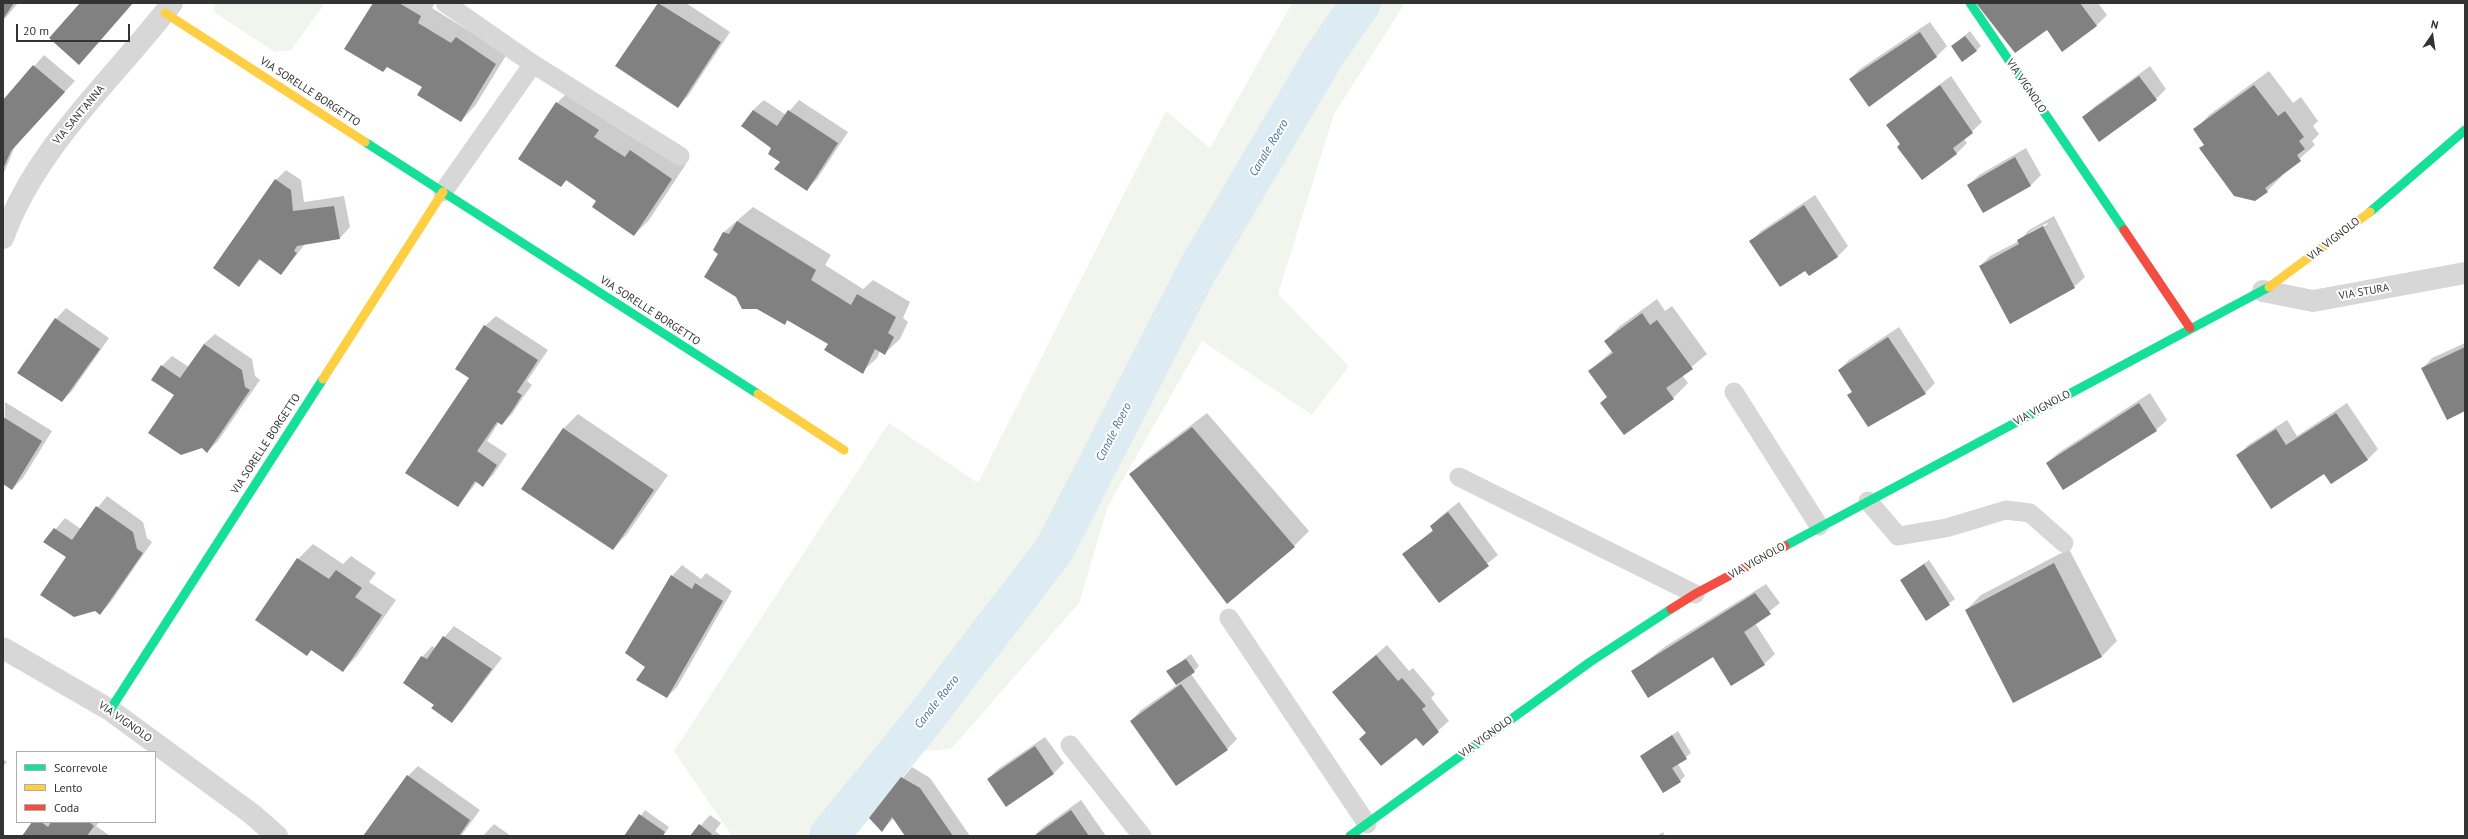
<!DOCTYPE html>
<html>
<head>
<meta charset="utf-8">
<style>
	body { margin:0 }
	#map { position:relative; width:2468px; height:839px; overflow:hidden; background:#fff; font-family:"PT Sans",sans-serif }
	canvas { display:block }
	.frame { position:absolute; inset:0; border:4px solid #333; pointer-events:none }
	.legend { position:absolute; left:16px; top:751px; width:140px; height:72px; box-sizing:border-box; background:#fff; border:1px solid #adadad; margin:0; padding:5px 7px; list-style:none; font-size:12px; color:#333 }
	.legend li { display:flex; align-items:center; gap:8px; height:20px }
	.legend b { width:20px; border:1px solid #adadad }
	.north { position:absolute; left:2412px; top:16px; width:40px; height:40px; -webkit-text-stroke:3px #fff; paint-order:stroke; rotate:13deg; font-size:11px; font-weight:700; line-height:16px; text-align:center; color:#333 }
	.north::after { content:''; display:block; margin:auto; width:14px; height:18px; background:#333; clip-path:polygon(50% 0,100% 100%,50% 72%,0 100%) }
	.scale { position:absolute; left:16px; top:24px; width:114px; height:18px; box-sizing:border-box; border:2px solid #333; border-top:0; padding-left:5px; font-size:12px; line-height:14px; white-space:nowrap; color:#333; -webkit-text-stroke:3px #fff; paint-order:stroke }
</style>
</head>
<body>
<div id="map">
<canvas width="2468" height="839"></canvas>
<div class="frame"></div>
<ul class="legend">
<li><b style="height:5px;background:#16e098"></b>Scorrevole</li>
<li><b style="height:5px;background:#ffcf43"></b>Lento</li>
<li><b style="height:5px;background:#f24e42"></b>Coda</li>
</ul>
<div class="north">N</div>
<div class="scale">20 m</div>
</div>
<script>
const context = document.querySelector('canvas').getContext('2d');
context.lineJoin = 'round';
function fillPath(path, color) {
  context.fillStyle = color;
  context.fill(path, 'evenodd');
}
function stroke(path, color, width, dash) {
  context.strokeStyle = color;
  context.lineWidth = width;
  context.lineCap = dash ? 'butt' : 'round';
  context.setLineDash(dash || []);
  context.stroke(path);
}
function write(font, color, halo, rows, align = 'center') {
  context.font = font + ' "PT Sans",sans-serif';
  context.lineWidth = 4;
  context.setLineDash([]);
  context.textBaseline = 'middle';
  context.strokeStyle = halo;
  context.fillStyle = color;
  for (const [text, x, y, turn = 0] of rows) {
    context.save();
    context.translate(x, y);
    context.rotate((+turn || 0) * Math.PI / 180);
    context.textAlign = isNaN(turn) ? turn : align;
    if (halo) context.strokeText(text, 0, 0);
    context.fillText(text, 0, 0);
    context.restore();
  }
}
fillPath(new Path2D(`
	M214,3H325L291,50L275,52L214,12Z
	M1292,3H1405L1334,114L1278,294L1349,366L1312,415L1202,341L1108,506L1079,603L951,749L878,754L820,836H732L674,751L889,423L978,483L1166,111L1210,148Z`), '#f1f5ed');
fillPath(new Path2D(`
	M3,3H18L3,21Z
	M375,3H435L432,8L466,29L510,49L475,106L461,121Z
	M659,3H686L730,32L688,96L678,107L617,66Z
	M1978,3H2098L2107,15L2096,26L2047,28Z
	M1930,22L1947,46L1937,56L1869,105L1850,79L1860,69Z
	M1970,31L1981,46L1976,51L1952,46Z
	M44,55L75,81L16,144L3,175V102Z
	M2150,66L2166,89L2156,99L2083,117L2094,107Z
	M2269,71L2293,103L2301,97L2318,121L2313,126L2319,134L2312,141L2315,145L2281,175L2282,176L2267,191L2205,144L2195,130L2209,115Z
	M1951,76L1982,122L1964,139L1967,143L1957,153L1922,179L1888,125L1898,115Z
	M572,88L608,122L640,142L645,136L686,164L649,220L634,235L598,200L567,180L561,186L557,103Z
	M764,100L786,115L799,100L848,132L817,179L807,189L781,161L753,110Z
	M2026,148L2041,175L2031,185L1983,212L1968,185L1979,175Z
	M286,170L301,180L304,202L344,196L350,227L340,238L306,243L281,274L261,259L239,286L276,180Z
	M1815,195L1848,246L1838,256L1809,275L1805,269L1751,241L1761,231Z
	M753,207L831,255L825,265L863,289L873,280L910,302L903,318L908,322L900,339L885,353L880,351L877,358L862,372L829,344L788,320L784,324L720,254L724,232Z
	M2054,216L2085,277L2074,287L1980,266L1990,256L2019,241L2029,230ZM2047,223L2048,224L2029,235V233Z
	M1657,299L1665,311L1672,306L1707,354L1682,375L1688,383L1673,398L1608,397L1589,371L1612,351L1605,341L1620,326Z
	M66,308L109,338L72,391L62,401L56,319Z
	M496,316L548,350L527,381L532,385L524,396L512,414L502,424L499,422L487,441L507,454L493,475L483,485L477,482L458,506L470,377L485,326Z
	M1899,327L1935,383L1925,393L1895,412L1849,395L1853,391L1839,370L1849,360Z
	M215,334L252,359L255,376L260,380L218,441L207,452L175,395L162,366L172,356L189,367L204,344Z
	M2465,343V410L2422,369L2432,358Z
	M2150,393L2167,420L2156,430L2064,489L2047,463L2058,453Z
	M5,402L52,431L23,478L12,489L3,483Z
	M2347,403L2378,449L2367,460L2324,472L2238,456L2248,445L2287,420L2297,436Z
	M1207,413L1309,531L1294,546L1130,474L1145,460Z
	M578,414L668,475L627,534L613,549L563,429Z
	M107,496L143,522L147,538L152,542L110,603L100,614L67,557L45,542L65,518L81,529Z
	M1459,502L1498,555L1439,602L1404,554L1433,530L1431,526L1441,516Z
	M313,544L343,564L351,556L376,573L369,582L396,600L357,656L343,671L312,650L307,655L298,559Z
	M2069,549L2117,641L2102,656L2014,702L1966,610L1981,595Z
	M1929,560L1955,599L1926,620L1901,580Z
	M682,565L701,579L706,573L732,591L677,687L667,697L646,667L672,576Z
	M1766,584L1780,603L1755,623L1775,654L1764,664L1731,685L1713,656L1632,672L1666,646Z
	M454,626L502,658L462,711L452,722L435,704L422,657L432,646L435,648Z
	M1387,645L1409,671L1413,668L1435,694L1431,698L1449,721L1423,744L1417,736L1360,739L1366,733L1333,692Z
	M1191,654L1199,666L1191,674L1237,739L1227,749L1131,721L1141,710L1177,685L1168,671Z
	M1678,731L1691,753L1678,764L1685,776L1680,781L1641,756Z
	M1045,737L1064,763L1054,773L1006,805L988,779L998,769Z
	M3,759L7,762L3,766Z
	M418,766L480,810L461,836H364L408,776Z
	M912,767L930,778L970,836H906L894,818L882,830L870,818Z
	M1081,800L1106,836H1034L1042,828Z
	M645,810L669,827L663,836H625Z
	M710,815L721,823L715,831L722,836H691Z
	M33,822H99L96,826L110,836H23Z
	M494,824L511,836H483Z
	M1663,832L1665,836H1657Z`), '#0003');
stroke(new Path2D(`
	M829,836L918,727L1054,550L1198,269L1324,56L1361,3`), '#ddebf3', 40);
fillPath(new Path2D(`
	M3,3H14L3,19Z
	M80,3H133L79,65L49,38Z
	M373,3H399L421,16L418,23L451,43L456,37L496,64L461,122L417,95L422,87L387,67L383,72L344,49Z
	M658,3L721,42L678,108L615,66Z
	M1976,3H2080L2097,26L2062,52L2047,30L2015,53Z
	M1920,32L1937,57L1869,107L1849,79Z
	M1965,36L1977,51L1962,62L1951,46Z
	M33,65L65,92L11,151L3,169V100Z
	M2139,76L2157,100L2099,142L2082,117Z
	M1940,85L1973,133L1953,148L1957,154L1922,180L1897,147L1900,144L1886,125Z
	M2254,85L2278,116L2285,111L2304,137L2299,141L2305,149L2297,155L2301,161L2265,188L2268,192L2255,201L2234,196L2199,148L2204,145L2193,129Z
	M556,102L599,130L594,137L625,157L630,150L672,179L634,236L592,207L596,201L566,180L561,187L518,159Z
	M753,110L777,126L788,110L838,143L807,191L774,169L780,162L768,154L771,148L741,126Z
	M2015,157L2031,186L1983,213L1967,185Z
	M275,179L291,190L293,211L334,206L340,239L297,246L294,251L297,253L281,275L259,259L239,287L213,268Z
	M1804,205L1838,257L1809,276L1805,271L1780,287L1749,241Z
	M737,221L816,270L811,280L851,305L857,294L896,317L888,333L894,337L885,355L875,349L863,374L824,350L828,344L787,320L785,325L757,309H742L736,297L704,277L718,254L713,250L723,232L729,234Z
	M2043,226L2075,288L2010,324L1979,266L2019,244L2017,240Z
	M1642,313L1650,325L1657,320L1693,369L1666,388L1674,399L1624,435L1600,403L1607,397L1588,371L1613,353L1604,341Z
	M55,318L100,349L62,402L17,373Z
	M484,325L538,360L517,392L522,395L514,408L502,425L497,422L477,451L497,465L483,487L475,481L458,507L405,473L469,378L455,369Z
	M1888,337L1926,394L1868,427L1847,395L1852,392L1838,370Z
	M204,344L242,370L245,387L250,390L207,453L202,448L181,455L148,433L174,395L151,380L161,365L180,378Z
	M2465,347V411L2447,420L2421,368Z
	M2139,403L2157,431L2063,490L2046,463Z
	M2336,413L2368,460L2331,484L2324,474L2271,509L2236,455L2276,429L2286,445Z
	M3,417L42,441L12,490L3,484Z
	M1192,427L1295,547L1227,604L1129,474Z
	M563,428L654,490L613,550L521,489Z
	M96,506L133,532L137,549L143,553L100,615L95,611L74,617L40,595L66,557L43,542L54,528L72,540Z
	M1448,512L1489,566L1439,603L1402,554L1433,531L1430,526Z
	M297,558L329,579L336,570L362,588L355,597L382,615L343,672L311,650L307,656L255,620Z
	M2054,563L2102,657L2013,703L1965,610Z
	M1924,564L1950,605L1926,621L1900,580Z
	M671,575L692,589L695,583L723,601L667,698L636,680L645,667L625,653Z
	M1755,593L1771,614L1744,632L1765,665L1731,686L1713,657L1648,698L1631,671Z
	M443,636L492,669L452,723L431,708L434,705L403,683L421,656L427,659Z
	M1376,655L1398,681L1402,678L1426,706L1422,709L1439,732L1423,746L1416,738L1381,766L1359,739L1366,733L1332,692Z
	M1186,659L1195,672L1176,685L1166,671Z
	M1181,684L1228,750L1176,786L1130,721Z
	M1672,735L1687,759L1672,768L1681,782L1663,793L1640,756Z
	M1035,746L1054,774L1006,807L987,779Z
	M407,775L470,820L459,836H363Z
	M901,777L920,788L953,836H905L892,817L882,832L869,818Z
	M1071,810L1089,836H1034Z
	M639,814L665,832L663,836H624Z
	M32,822H41L48,827L51,822H89L94,826L87,836H22Z
	M699,824L712,834L710,836H690Z`), '#818181');
stroke(new Path2D(`
	M445,3L533,64L680,156
	M443,192L533,64
	M1734,392L1819,526
	M1459,477L1695,594
	M1868,501L1898,536L1946,528L2006,510L2030,513L2064,543
	M1229,618L1367,824
	M1070,745L1142,836`), '#d7d7d7', 19);
stroke(new Path2D(`
	M3,238C36,146 114,79 172,3
	M2263,291L2313,301L2465,273
	M3,648L110,710L252,814L277,836`), '#d7d7d7', 22);
stroke(new Path2D(`
	M1970,3L2124,230
	M365,142L758,394
	M2370,212L2465,130
	M1785,546L2269,287
	M110,710L323,379
	M1350,836L1590,662L1671,609`), '#16e098', 9);
stroke(new Path2D(`
	M165,13L365,142
	M2269,287L2370,212
	M323,379L443,192
	M758,394L844,450`), '#ffcf43', 9);
stroke(new Path2D(`
	M2124,230L2190,328
	M1671,609L1695,594L1785,546`), '#f24e42', 9);
write('11px', '#333', '#fff', [
	["VIA VIGNOLO",2026,86,56],
	["VIA SORELLE BORGETTO",310,92,33],
	["VIA SANT'ANNA",79,115,-50],
	["VIA VIGNOLO",2334,239,-38],
	["VIA STURA",2364,292,-10],
	["VIA SORELLE BORGETTO",650,311,33],
	["VIA VIGNOLO",2042,408,-28],
	["VIA SORELLE BORGETTO",266,444,-57],
	["VIA VIGNOLO",1757,561,-29],
	["VIA VIGNOLO",125,722,35],
	["VIA VIGNOLO",1486,737,-36]
]);
write('italic 12px', '#3f7597', '#fff', [
	["Canale Roero",1269,148,-59],
	["Canale Roero",1114,432,-63],
	["Canale Roero",937,702,-52]
]);
</script>
</body>
</html>
